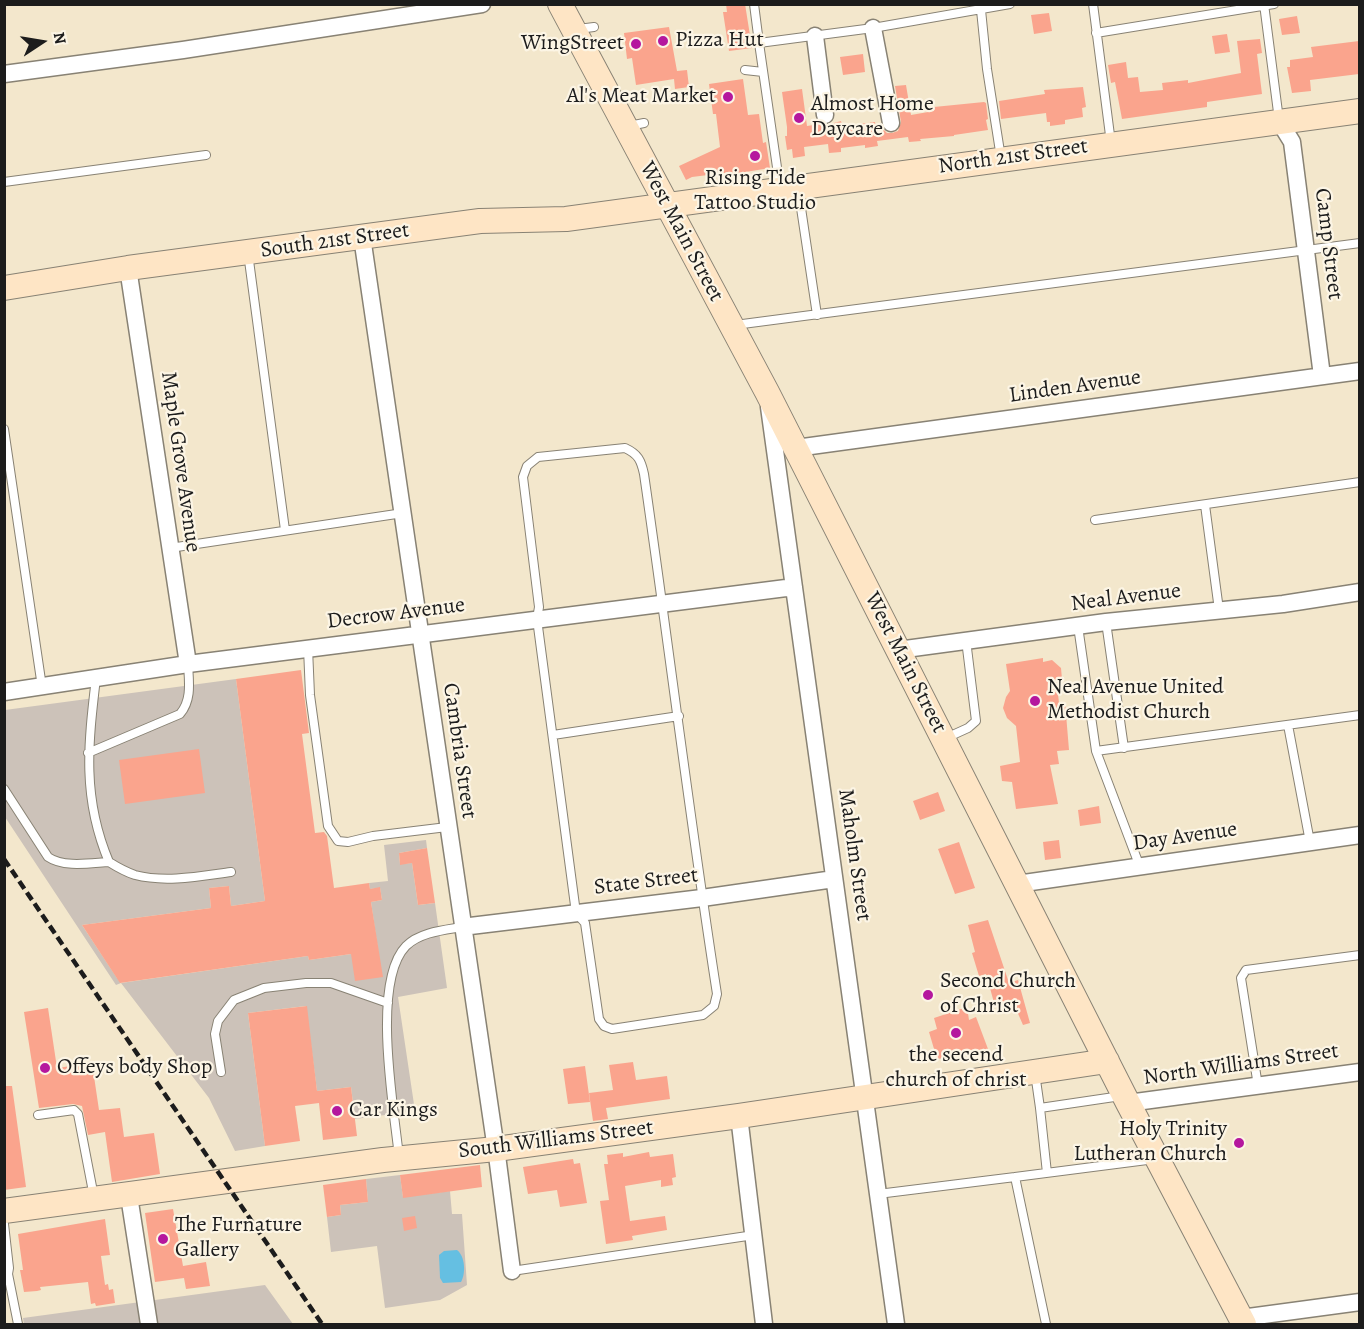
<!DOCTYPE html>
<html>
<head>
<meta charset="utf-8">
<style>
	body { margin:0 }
	#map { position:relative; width:1364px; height:1329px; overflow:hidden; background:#f3e7cc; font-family:Alegreya,serif }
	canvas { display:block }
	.frame { position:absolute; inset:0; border:6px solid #1c1c1c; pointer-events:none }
	.north { position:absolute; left:12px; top:12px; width:60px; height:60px; -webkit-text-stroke:4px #fcf5e5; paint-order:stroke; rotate:78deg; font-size:16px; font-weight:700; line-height:24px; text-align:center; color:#1c1c1c }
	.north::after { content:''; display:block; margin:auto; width:21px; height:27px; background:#1c1c1c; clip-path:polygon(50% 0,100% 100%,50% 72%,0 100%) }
</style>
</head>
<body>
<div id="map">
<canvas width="1364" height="1329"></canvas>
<div class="frame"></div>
<div class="north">N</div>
</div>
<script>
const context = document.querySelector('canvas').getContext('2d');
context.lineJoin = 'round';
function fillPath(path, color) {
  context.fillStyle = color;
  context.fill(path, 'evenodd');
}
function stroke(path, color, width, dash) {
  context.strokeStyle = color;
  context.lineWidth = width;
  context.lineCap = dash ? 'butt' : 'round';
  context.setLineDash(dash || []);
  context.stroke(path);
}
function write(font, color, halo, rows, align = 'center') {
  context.font = font + ' Alegreya,serif';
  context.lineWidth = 4.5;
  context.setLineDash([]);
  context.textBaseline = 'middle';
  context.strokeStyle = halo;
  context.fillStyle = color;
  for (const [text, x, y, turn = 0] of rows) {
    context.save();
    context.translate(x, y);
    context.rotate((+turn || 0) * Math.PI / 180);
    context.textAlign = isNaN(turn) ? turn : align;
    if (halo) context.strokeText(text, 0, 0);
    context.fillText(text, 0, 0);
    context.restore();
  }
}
fillPath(new Path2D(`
	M236,679L265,901L231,906L229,886L209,888L211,908L82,925L117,978H120L121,983L308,956L309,960L351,954L382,977L371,902L382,900L380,888L370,889L369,883L388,881L384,845L426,840L427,848L399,853L400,864L412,863L418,905L435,903L447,988L398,997L415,1111L355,1119L351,1087L317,1091L306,1006L248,1013L265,1146L235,1151L209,1098L121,983L116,985L5,817V710Z
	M400,1175L403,1197L450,1191L452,1214H462L467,1285L440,1300L385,1308L377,1246L331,1252L327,1217L341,1215L340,1205L368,1202L366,1179Z
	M265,1285L293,1324H24L23,1318Z`), '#ccc2b9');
fillPath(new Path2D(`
	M457,1250C465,1256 466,1273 461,1282L443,1283L440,1278L439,1255L444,1251Z`), '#65bfe2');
fillPath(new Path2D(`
	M726,4H745L752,48L729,51L723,12H727Z
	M1049,13L1052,31L1034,34L1031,15Z
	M1297,16L1300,33L1282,35L1279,19Z
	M669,27L677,71L687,70L689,87L675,89L674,79L636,85L632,58L627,59L624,33Z
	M1227,34L1230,52L1215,54L1212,36Z
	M1260,39L1262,53L1257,54L1262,94L1207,102V107L1122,119L1115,82L1111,83L1108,65L1126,62L1128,78L1138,77L1140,92L1163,90L1162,83L1188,80V83L1241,73L1237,41Z
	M1359,41V74L1310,80L1311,91L1292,93L1287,67H1290V60L1313,57L1311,47Z
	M863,54L865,72L843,75L840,57Z
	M743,79L748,115L759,114L763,143L766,142L770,168L733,174L732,172L692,177L686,180L679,166L720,147L716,114H713L709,84Z
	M906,85L911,115L934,111V107L984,102L986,103L988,119L986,120L988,130L954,135V136L920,139L921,141L909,142L908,137L877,141L878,146L865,148V145L841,148V152L829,153L828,144L804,147L805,156L793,158L792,149L787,150L785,136H787V127L782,92L802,89L807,126L820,124L827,125L841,121L842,126L875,122L876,129L882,128L887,133H892L898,131L901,122L895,86Z
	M1083,87L1086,107L1082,108L1083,117L1065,120V124L1050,126V122H1047L1046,113L1001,119L999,101L1045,94L1044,90Z
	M1043,658V662L1052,660L1061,668L1062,679L1057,686L1059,703L1065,702L1069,750L1057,751L1059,764L1050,765L1058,804L1016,809L1012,782L1002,781L1000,766L1020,762L1016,726L1007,718L1003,708L1006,697L1010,691L1006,664Z
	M301,670L309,733L302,734L315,833L324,832L327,836L334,888L369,883L370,889L380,887L382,900L371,902L383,977L355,981L351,954L309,960L308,956L120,983L82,925L211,908L209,888L229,886L231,906L265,901L236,679Z
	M199,749L205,793L125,804L119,760Z
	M938,792L945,811L920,820L913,801Z
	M1099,806L1101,823L1080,826L1078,810Z
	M1059,840L1061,858L1045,860L1043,842Z
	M959,842L975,888L955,894L938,849Z
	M427,848L435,903L418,905L412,863L400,865L399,853Z
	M988,920L1009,983L1018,980L1030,1023L1023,1025L1013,1002L995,1006L986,974L979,976L972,953L975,952L968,925Z
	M307,1006L317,1091L351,1087L357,1136L323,1140L319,1103L295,1106L300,1141L265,1146L248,1013Z
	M967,1007L969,1020L976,1017L988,1049L971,1055L970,1052L944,1059V1058L937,1059L929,1032L937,1029L934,1018Z
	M48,1008L57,1068L92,1063L99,1110L120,1108L124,1137L154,1133L160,1174L112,1182L105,1132L88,1135L82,1106L73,1104L39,1108L24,1012Z
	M633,1062L636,1080L667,1076L670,1099L606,1108L608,1119L593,1121L589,1093L613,1090L609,1065Z
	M585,1066L590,1102L568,1104L563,1069Z
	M4,1086H12L26,1187L4,1190Z
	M649,1152L650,1157L673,1154L676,1177L672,1178L673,1185L661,1187V1180L625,1186L630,1221L665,1216L667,1230L632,1236L633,1240L606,1244L600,1201L609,1200L604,1164H608L607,1155L623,1153V1157Z
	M573,1159L574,1164L580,1163L587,1203L560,1207L557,1190L528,1194L523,1167Z
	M480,1165L482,1187L403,1198L400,1175Z
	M366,1179L368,1202L340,1205L341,1215L327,1217L323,1185Z
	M173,1209L183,1266L206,1262L210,1286L186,1289L184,1278L155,1282L145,1213Z
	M415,1216L417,1228L404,1231L402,1218Z
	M105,1219L110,1255L101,1256L105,1285L108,1284L109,1290L113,1289L115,1303L96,1306L95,1303L91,1304L88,1282L40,1287L41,1290L37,1291L24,1292L20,1270H23L18,1234Z`), '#faa48d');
const lane = new Path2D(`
	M754,4L759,43
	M1093,4L1111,143
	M1264,4L1279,120
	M981,10L987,69L1001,158
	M578,29L594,27
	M1096,33L1274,4
	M745,70L763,72
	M629,126L644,123
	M4,182L206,155
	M780,188L759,43L873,28L1010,4
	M798,188L817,315
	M248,253L285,530
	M735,325L1360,243
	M4,429L42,687
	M625,448C638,454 641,460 644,474C669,647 690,821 717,994L714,1006L703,1015L612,1029L604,1026L599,1019L585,923L576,913L537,619L539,607L523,477L527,466L538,457Z
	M1205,505L1219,610
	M1095,520L1360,482
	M170,548L403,513
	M1106,622L1124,748
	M1078,626L1096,751L1140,867
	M308,648L310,695L328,826L338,841L348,842L373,836L447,827
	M96,678C88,745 82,798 109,862C117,867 126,872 135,875C166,883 201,876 231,872
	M1288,725L1310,842
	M553,735L679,716
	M946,738L968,728L976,721L966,640
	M1096,751L1360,715
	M88,753L180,714C192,700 189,682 188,664
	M4,789L48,857C64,868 91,863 109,862
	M221,1072L215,1034L218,1021L234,1000L264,988L306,983H331L388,1003
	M1035,1073L1040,1108
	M1258,1086L1241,978L1246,970L1360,955
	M38,1115L74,1110L78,1114L94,1197
	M399,1157C394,1108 371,982 406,946C420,932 445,930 462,927
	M1047,1173L1040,1108L1121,1096
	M1015,1177L1155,1159
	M878,1194L1015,1177L1046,1324
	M4,1224L9,1268L8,1274L4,1276
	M512,1271L754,1235
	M8,1274L18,1324`);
const street = new Path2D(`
	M873,28L891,123
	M815,36L825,115
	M4,74L183,50L482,4
	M1279,121L1292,142L1322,376
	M362,237L498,1163L512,1271
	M128,268L188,664
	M769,407L896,1324
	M796,448L1360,371
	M898,650L1106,622L1283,604L1360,592
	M4,692L188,664L794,587
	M1017,884L1360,835
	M462,927L702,898L834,879
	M1128,1103L1360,1072
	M739,1116L764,1324
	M129,1196L149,1324
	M1241,1318L1360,1302`);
const secondary = new Path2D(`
	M560,4L767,392L1128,1103L1244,1324
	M4,288L128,268L480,221L566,219L1360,111
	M4,1211L383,1160L496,1149L739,1116L1107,1061`);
stroke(lane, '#888274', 10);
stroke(street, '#888274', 19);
stroke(secondary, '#888274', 26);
stroke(lane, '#fff', 8);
stroke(street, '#fff', 16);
stroke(secondary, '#fee5c5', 24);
stroke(new Path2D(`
	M4,859L322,1324`), '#1c1c1c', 4.5, [9, 4.5]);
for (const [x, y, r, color] of [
	[663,41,6,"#b5179e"],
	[636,44,6,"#b5179e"],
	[728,97,6,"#b5179e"],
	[799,118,6,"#b5179e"],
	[755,156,6,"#b5179e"],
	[1035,701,6,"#b5179e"],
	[928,995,6,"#b5179e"],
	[956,1033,6,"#b5179e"],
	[45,1068,6,"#b5179e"],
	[337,1111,6,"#b5179e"],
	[1239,1143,6,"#b5179e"],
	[163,1239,6,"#b5179e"]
]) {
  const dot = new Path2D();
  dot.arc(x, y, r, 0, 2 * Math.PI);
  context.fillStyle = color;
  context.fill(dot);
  stroke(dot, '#fcf5e5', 2);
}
write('22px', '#1c1c1c', '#fcf5e5', [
	["Pizza Hut",675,41],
	["WingStreet",624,44,"right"],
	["Al's Meat Market",716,97,"right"],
	["Almost Home",811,105],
	["Daycare",811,130],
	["Rising Tide",755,179,"center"],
	["Tattoo Studio",755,204,"center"],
	["Neal Avenue United",1047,688],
	["Methodist Church",1047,713],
	["Second Church",940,982],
	["of Christ",940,1007],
	["the secend",956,1056,"center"],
	["church of christ",956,1081,"center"],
	["Offeys body Shop",57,1068],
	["Car Kings",349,1111],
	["Holy Trinity",1227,1130,"right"],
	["Lutheran Church",1227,1155,"right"],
	["The Furnature",175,1226],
	["Gallery",175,1251]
], 'left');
write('22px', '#1c1c1c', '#fcf5e5', [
	["North 21st Street",1013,157,-8],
	["West Main Street",681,232,62],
	["South 21st Street",335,241,-8],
	["Camp Street",1328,244,83],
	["Linden Avenue",1075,387,-8],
	["Maple Grove Avenue",180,462,82],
	["Neal Avenue",1126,598,-7],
	["Decrow Avenue",396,614,-7],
	["West Main Street",905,663,63],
	["Cambria Street",459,751,82],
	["Day Avenue",1185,837,-8],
	["Maholm Street",854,855,82],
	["State Street",646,882,-7],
	["North Williams Street",1241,1065,-8],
	["South Williams Street",556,1140,-7]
]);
</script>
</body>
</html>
